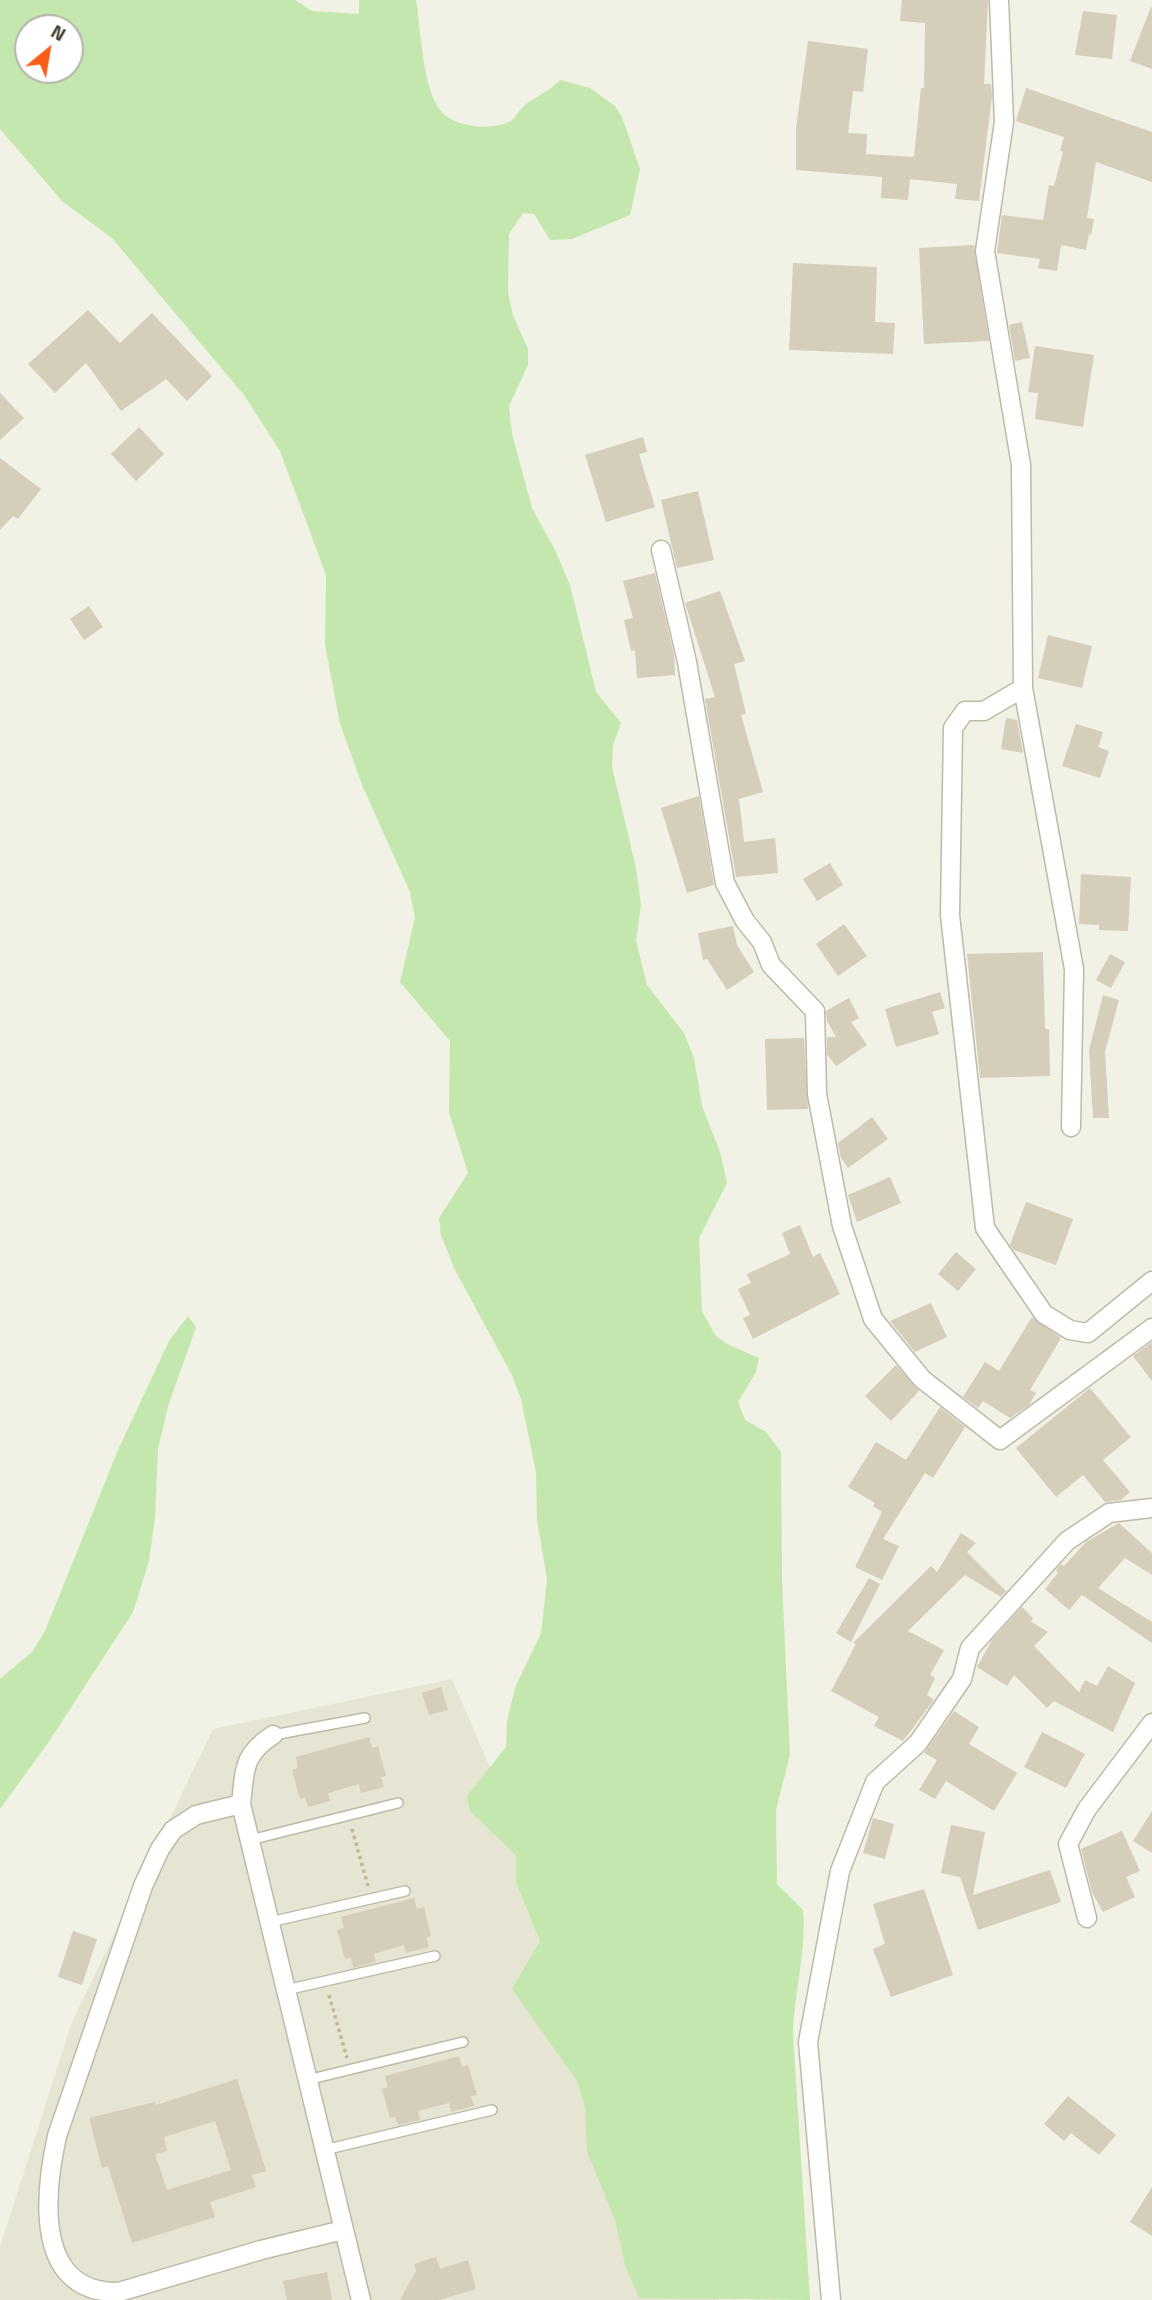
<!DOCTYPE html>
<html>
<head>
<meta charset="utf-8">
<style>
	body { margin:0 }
	#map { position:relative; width:1152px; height:2300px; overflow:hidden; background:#f2f1e5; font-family:"Titillium Web",sans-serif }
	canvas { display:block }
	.north { position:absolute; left:14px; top:14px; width:70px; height:70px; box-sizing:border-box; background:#fff; border:2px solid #b5b3ae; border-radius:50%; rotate:30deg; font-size:19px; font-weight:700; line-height:28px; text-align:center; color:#454135 }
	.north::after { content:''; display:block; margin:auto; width:24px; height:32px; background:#fa5d15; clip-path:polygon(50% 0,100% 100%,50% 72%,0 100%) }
</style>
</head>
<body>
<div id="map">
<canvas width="1152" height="2300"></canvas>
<div class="north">N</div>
</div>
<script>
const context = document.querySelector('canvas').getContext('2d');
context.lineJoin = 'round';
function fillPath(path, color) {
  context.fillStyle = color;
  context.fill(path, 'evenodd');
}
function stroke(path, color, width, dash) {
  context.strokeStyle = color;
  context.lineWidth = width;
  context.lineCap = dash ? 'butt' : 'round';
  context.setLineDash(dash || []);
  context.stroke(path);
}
fillPath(new Path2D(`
	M452,1679L719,2300H0V2247L72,2022L213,1729Z`), '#e6e4d3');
fillPath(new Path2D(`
	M0,0H295L312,11L359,14V0H416C421,29 422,87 440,110C454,128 492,131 511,121C516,117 520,109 525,105C537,96 550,91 560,80L590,88L615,106L622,117L640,169L630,215L572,239L550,240L534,214L523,213L509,234L508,292L513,315L528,349V365L509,406L512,434L532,508L555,550L570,585L596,692L621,723L613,745L612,767L636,868L641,906L636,941L647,985L684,1033L694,1058L702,1106L720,1152L727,1183L699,1238L702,1311L715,1335L725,1343L759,1358L756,1372L738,1402L745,1420L766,1432L781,1452L782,1581L790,1755L776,1810L777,1884L803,1910C807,1951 794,1992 793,2034L810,2300L639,2298L625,2265L615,2220L587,2152L585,2107L577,2081L512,1989L540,1941L516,1882V1855L470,1811L467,1796L506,1747L507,1721L515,1688L541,1633L547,1579L537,1520L536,1472L521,1399L512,1375L455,1270L441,1235L439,1218L468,1173L449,1112L450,1041L400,982L415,918L410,892L363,787L340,724L325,644L326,575L280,451L244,395L112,238L63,202L0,129ZM70,28V70H28V28Z
	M188,1316L196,1327L168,1406L158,1449L155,1518L149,1561L133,1612L48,1743L0,1809V1679L32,1652L45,1631L118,1450L169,1341Z`), '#c4e7ad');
fillPath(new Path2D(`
	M902,0H988L984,84H991L992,96L979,201L955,199L957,184L910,179L908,200L881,198L882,177L796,170V128L808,41L868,49L863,92L853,91L848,133L867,134L866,154L914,157L921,88H924L925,23L900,21Z
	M1151,7L1152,8V69L1130,61Z
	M1083,11L1117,15L1112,59L1075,55Z
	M1026,88L1152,132V182L1096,162L1087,218L1094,219L1091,235L1089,234L1086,250L1061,245L1057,271L1038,268L1040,259L997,253L1002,215L1043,220L1049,185L1054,186L1063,152L1060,150L1064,137L1016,121Z
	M974,245L989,341L924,344L919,248Z
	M793,263L877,267L875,322L895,323L893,354L789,350Z
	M88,310L120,343L152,313L212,376L187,401L166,379L121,411L86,363L55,393L28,364Z
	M1022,322L1030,358L1015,361L1009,325Z
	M1035,346L1094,355L1083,427L1035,419L1038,393L1028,392Z
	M0,393L24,418L0,440Z
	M139,427L164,454L136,481L111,454Z
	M643,437L647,452L639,454L655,507L606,522L585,455Z
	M0,458L41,489L18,519L13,516L0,530Z
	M698,491L714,560L677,568L661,500Z
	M655,573L674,655L675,675L637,678L635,650L631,651L624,620L633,618L623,581Z
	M720,591L745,661L734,664L746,714L741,715L763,792L739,799L744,842L775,838L778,873L736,877L705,699L715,697L685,603Z
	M89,606L103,627L84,640L70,619Z
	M1048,635L1092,646L1082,688L1038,678Z
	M1006,718L1017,720L1023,753L1001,749Z
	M1076,724L1103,732L1098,747L1109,751L1100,778L1062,766Z
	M699,796L714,885L687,893L661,808Z
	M830,863L843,885L817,901L803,879Z
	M1081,874L1131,877L1128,931L1099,930V925L1079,924Z
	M844,924L867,956L838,976L816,944Z
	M733,926L737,945L754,972L727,990L707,959L703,960L698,933Z
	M1043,952L1045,1029H1049L1050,1076L980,1078L967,954Z
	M1110,954L1125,962L1111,988L1096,980Z
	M940,992L945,1008L932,1012L939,1034L896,1047L885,1009Z
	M1103,995L1119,1000L1105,1052L1109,1118H1093L1089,1050Z
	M849,998L859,1018L851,1022L867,1045L836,1066L827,1054V1037H836L827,1021L826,1011Z
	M804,1038L808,1109L767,1110L765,1039Z
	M872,1117L888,1139L848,1168L841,1158L838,1143Z
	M890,1177L901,1203L857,1222L848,1195Z
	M1026,1202L1073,1219L1056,1265L1014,1250L1010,1245Z
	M800,1225L813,1257L820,1253L840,1294L753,1339L743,1318L750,1315L738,1289L751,1283L747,1274L790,1254L782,1233Z
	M956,1252L976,1269L958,1291L938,1274Z
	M931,1303L947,1337L915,1352L890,1321Z
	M1032,1317L1061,1338L1030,1390L1036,1393L1029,1405L1010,1418L983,1401L978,1408L963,1397L985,1362L999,1371Z
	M1152,1342V1381L1133,1356Z
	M896,1365L919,1391L891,1421L865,1396Z
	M1090,1388L1131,1437L1103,1460L1130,1492L1121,1500L1105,1502L1083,1475L1056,1497L1016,1448Z
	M940,1407L965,1427L933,1478L925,1473L883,1539L899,1546L882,1580L855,1567L882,1512L873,1506L875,1503L848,1487L876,1442L906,1460Z
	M1119,1523L1152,1553V1575L1125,1558L1098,1588L1152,1622V1643L1082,1595L1069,1610L1045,1589L1058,1573L1056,1570L1061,1564L1064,1566L1086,1542Z
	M961,1533L976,1543L967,1552L1006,1591L1001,1597L965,1575L908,1631L944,1650L930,1675L935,1678L927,1695L934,1700L903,1741L874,1726L879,1717L831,1691L856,1644L853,1643L931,1566L937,1572Z
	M869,1578L880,1584L851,1642L836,1633Z
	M1022,1607L1033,1618L1031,1622L1048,1632L1034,1646L1079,1692L1085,1680L1097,1686L1108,1666L1135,1683L1113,1732L1054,1701L1047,1708L1014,1675L1007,1686L977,1667L992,1640Z
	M441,1687L448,1710L429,1715L422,1693Z
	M954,1711L979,1727L969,1744L1017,1773L994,1811L946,1781L935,1799L919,1790L937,1760L924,1753Z
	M1042,1732L1085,1754L1066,1788L1024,1767Z
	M369,1737L372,1748L378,1746L386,1776L381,1777L384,1787L361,1793L359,1784L328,1793L330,1801L308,1807L305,1797L300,1799L292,1770L298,1768L296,1757Z
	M1152,1811V1853L1133,1841Z
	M873,1818L894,1824L885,1859L863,1853Z
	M951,1825L985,1832L973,1895L1050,1870L1061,1902L978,1930L960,1877L941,1873Z
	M1122,1831L1140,1871L1126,1877L1135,1897L1103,1912L1092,1892L1081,1849Z
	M924,1889L953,1975L891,1997L873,1949L885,1944L873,1904Z
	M414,1898L417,1909L424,1907L431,1936L426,1938L429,1947L406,1953L404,1945L374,1954L376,1962L353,1968L351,1958L345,1959L337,1930L344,1928L341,1917Z
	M73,1931L97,1939L82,1985L58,1977Z
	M459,2056L462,2067L468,2065L477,2095L471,2096L474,2106L451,2112L449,2103L418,2111L420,2120L398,2125L395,2117L390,2118L382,2089L388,2087L385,2076Z
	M237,2079L266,2171L252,2175L256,2187L210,2202L215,2217L132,2243L108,2166L102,2168L89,2118L155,2102L156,2105ZM215,2121L231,2170L167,2190L155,2154L167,2151L164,2137Z
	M1068,2096L1116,2135L1099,2155L1071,2133L1064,2141L1044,2124Z
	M1152,2187V2236L1130,2222Z
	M436,2257L440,2269L468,2260L476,2289L439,2300H400L416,2271L414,2264Z
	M327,2272L332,2300H287L283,2281Z`), '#d4ceba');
const service = new Path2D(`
	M273,1735L365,1718
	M250,1840L398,1803
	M270,1922L405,1891
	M286,1990L435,1956
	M307,2080L463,2042
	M324,2150L492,2110`);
const minor = new Path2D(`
	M999,0L1004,122L985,251L1021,465L1023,688L1074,969L1071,1127
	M661,550L687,662L725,883L745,921L762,942L771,965L815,1011L817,1094L842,1226L873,1319L922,1379L1000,1440L1152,1328
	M1023,688L984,711H965L953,728L950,915L985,1228L1044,1314L1070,1330L1088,1333L1152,1281
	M273,1735C242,1755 245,1770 241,1804L361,2300
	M241,1804L196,1815L173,1830L160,1849L143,1886L57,2136C44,2195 34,2294 119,2292L261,2250L343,2230
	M1087,1918L1068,1844L1087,1809L1152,1723
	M831,2300L808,2042L840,1871L875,1782L918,1743L962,1679L970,1648L1067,1541L1109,1513L1152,1508`);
stroke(service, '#bebaa8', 12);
stroke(minor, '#bebaa8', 21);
stroke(new Path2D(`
	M352,1829L368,1886
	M329,1995L347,2058`), '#c0b899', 3.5, [3.5, 3.5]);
stroke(service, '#fff', 9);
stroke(minor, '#fff', 18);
</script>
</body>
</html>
